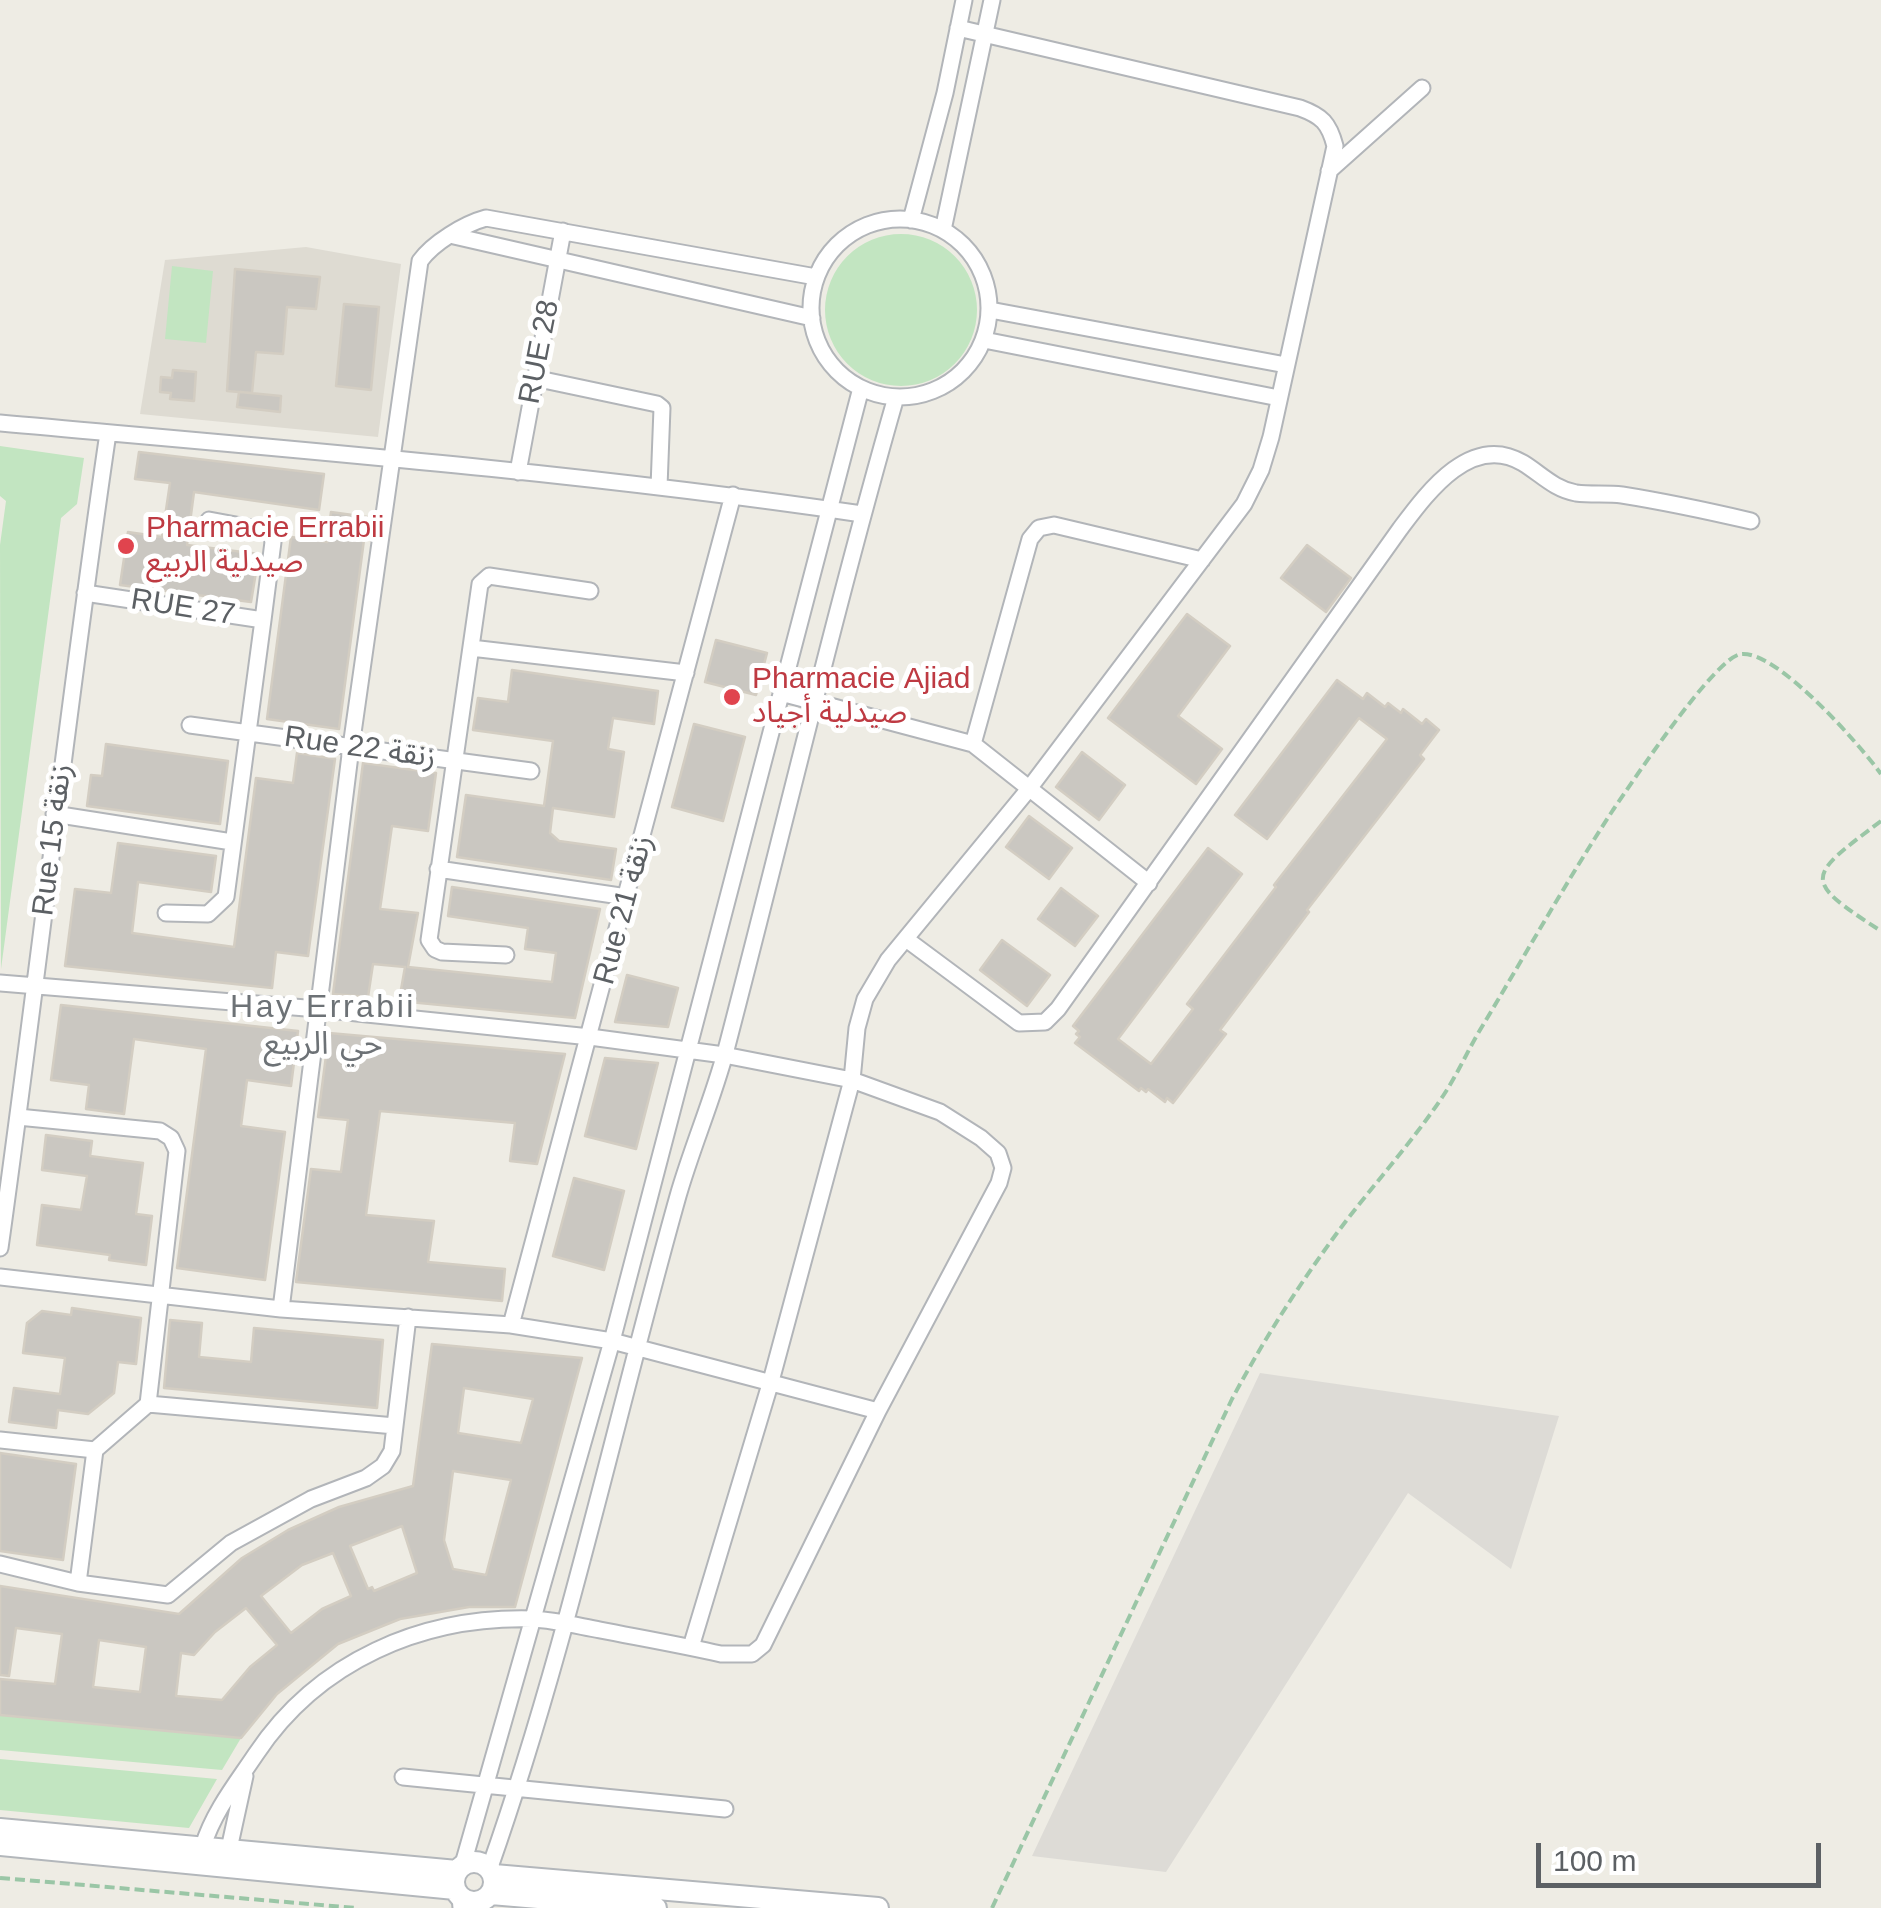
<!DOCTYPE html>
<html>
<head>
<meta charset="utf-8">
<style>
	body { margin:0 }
	#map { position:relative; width:1881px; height:1908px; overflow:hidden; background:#eeece4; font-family:Helvetica,sans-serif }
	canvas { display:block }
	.scale { position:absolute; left:1536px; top:1843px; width:285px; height:45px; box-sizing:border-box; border:5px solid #5c6064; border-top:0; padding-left:12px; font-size:30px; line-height:35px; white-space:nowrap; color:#5c6064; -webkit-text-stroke:8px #fff; paint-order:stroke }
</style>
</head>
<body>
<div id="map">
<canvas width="1881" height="1908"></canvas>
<div class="scale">100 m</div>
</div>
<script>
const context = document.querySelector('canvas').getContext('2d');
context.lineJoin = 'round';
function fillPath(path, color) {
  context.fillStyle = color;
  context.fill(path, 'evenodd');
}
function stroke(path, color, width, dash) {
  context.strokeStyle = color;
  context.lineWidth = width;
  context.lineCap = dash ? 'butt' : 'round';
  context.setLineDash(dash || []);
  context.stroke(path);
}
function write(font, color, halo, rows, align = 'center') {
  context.font = font + ' Helvetica,"Noto Sans Arabic",sans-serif';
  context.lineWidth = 10;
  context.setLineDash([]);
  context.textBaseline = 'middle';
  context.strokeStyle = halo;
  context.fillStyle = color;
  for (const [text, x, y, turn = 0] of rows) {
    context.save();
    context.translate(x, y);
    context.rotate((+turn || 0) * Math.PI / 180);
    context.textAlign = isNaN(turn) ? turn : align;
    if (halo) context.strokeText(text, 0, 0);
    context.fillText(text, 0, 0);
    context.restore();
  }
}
fillPath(new Path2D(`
	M1260,1373L1559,1416L1511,1569L1408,1493L1166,1872L1032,1856Z`), '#dddbd6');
fillPath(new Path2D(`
	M306,247L401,264L378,437L140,414L165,260Z`), '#dedbd2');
fillPath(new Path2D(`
	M825 310a76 76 0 1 1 152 0a76 76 0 1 1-152 0Z
	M172,266L213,271L206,343L165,339Z
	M0,446L84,458L77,504L61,518L1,969L0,545L6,501L0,496Z
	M0,1715L241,1738L222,1770L0,1750Z
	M0,1759L217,1779L189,1828L0,1810Z`), '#c2e5c1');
const building = new Path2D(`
	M235,269L320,277L316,309L287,307L283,354L256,352L252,393L240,392L281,396L280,412L237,407L239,392L227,391Z
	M344,304L379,307L371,390L336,386Z
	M173,370L196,372L194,401L170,399L171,393L160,392L161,377L172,378Z
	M139,452L324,474L319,510L194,492L187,545L259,554L251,602L120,585L128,532L162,537L170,483L135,479Z
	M331,512L367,517L339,729L267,719L291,537L327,542Z
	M1307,545L1351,578L1326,612L1281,578Z
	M1187,614L1230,646L1178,716L1222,749L1196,784L1108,718Z
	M716,640L767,653L756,695L705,682Z
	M512,670L658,691L654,724L613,718L608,749L624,752L614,817L553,808L550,833L559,841L616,849L611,880L457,857L466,795L544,806L553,741L473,730L478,698L508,702Z
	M1337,680L1363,699L1367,693L1385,707L1388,703L1401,713L1403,709L1422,724L1426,719L1439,730L1420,755L1424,759L1307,910L1309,912L1220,1030L1226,1034L1173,1103L1167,1098L1165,1102L1148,1089L1146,1092L1141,1088L1139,1091L1075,1043L1080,1037L1076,1034L1079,1031L1073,1026L1208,848L1242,874L1118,1039L1151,1064L1193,1009L1187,1004L1276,887L1274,885L1387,739L1359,718L1267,839L1235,815Z
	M694,724L745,737L723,821L672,807Z
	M106,744L228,761L220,824L87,806L91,775L102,776Z
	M1082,752L1125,785L1099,820L1056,787Z
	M297,753L335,759L308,956L276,952L272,988L65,966L75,889L111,893L118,843L216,856L211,892L138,882L132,933L234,947L256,778L293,783Z
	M363,763L436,773L428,831L392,826L380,909L418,913L408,967L552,982L556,953L525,949L528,928L448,916L452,887L600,909L575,1018L399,1001L405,967L373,964L368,997L333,994Z
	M1029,816L1072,848L1049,879L1006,847Z
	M1061,888L1098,916L1075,946L1038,919Z
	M1002,940L1050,975L1027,1006L980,970Z
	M627,975L678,988L668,1027L615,1022Z
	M61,1005L298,1031L291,1086L247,1080L241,1126L285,1132L265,1280L177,1268L206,1049L134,1039L124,1114L86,1109L89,1085L51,1080Z
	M329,1033L565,1054L537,1164L510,1161L515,1123L380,1111L366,1215L434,1221L428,1262L505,1269L502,1301L296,1282L311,1169L341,1172L348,1120L318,1117Z
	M605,1058L658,1063L636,1149L585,1136Z
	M46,1135L92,1141L90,1156L143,1163L136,1214L152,1216L146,1265L109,1260L110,1255L37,1245L42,1205L81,1210L87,1176L42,1170Z
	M574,1178L624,1191L604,1270L553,1256Z
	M72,1308L141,1318L136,1364L118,1362L114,1393L88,1414L58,1410L56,1428L9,1422L14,1388L60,1394L65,1358L23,1353L27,1323L42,1311L71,1315Z
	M170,1320L202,1323L199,1357L251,1362L254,1328L383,1340L377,1408L164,1388Z
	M432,1344L582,1358L515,1607H469L400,1619L338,1644L277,1694L241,1738L0,1715V1679L55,1684L62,1634L16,1628L9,1676L0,1675V1586L179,1614L242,1558L288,1530L339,1507L413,1486ZM464,1388L533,1399L521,1443L458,1433ZM453,1471L511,1480L486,1575L453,1569L444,1540ZM402,1526L417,1573L374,1591L372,1587L368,1589L350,1546ZM333,1553L351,1596L322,1609L291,1633L261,1596L302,1565ZM246,1608L277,1645L250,1667L222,1700L176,1696L181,1653L194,1655L215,1632ZM99,1640L146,1647L140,1692L93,1687Z
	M0,1453L76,1464L63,1560L0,1551Z`);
fillPath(building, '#cac7c1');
stroke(building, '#d3cdc2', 2.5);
const street = new Path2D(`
	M1329,171L1422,88
	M811 308a89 89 0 1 1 178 0a89 89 0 1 1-178 0Z
	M911,220L945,93L964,0
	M943,230L992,0
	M454,236L812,318
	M990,310L1286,365
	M984,340L1279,398
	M534,378L657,404L662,408L659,487
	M0,423C288,449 576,472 862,514
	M518,472L563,231
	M209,520L263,530L271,534L273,542L263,620
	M85,593L263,620L226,897L208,914L166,913
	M471,648L686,673
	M781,693L973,744L1149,883
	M190,725L531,771
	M973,744L1030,539L1039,528L1054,525L1202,560
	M54,814L232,842
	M438,869L627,897
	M906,939L1019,1023L1045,1022L1058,1009L1400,529C1427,493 1471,432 1523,463C1541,474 1554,489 1576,493C1591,495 1607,493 1622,495C1666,502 1708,511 1751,521
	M506,955L442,952L435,949L429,940L480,584L489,576L590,591
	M0,983L318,1009L590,1037L724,1055L852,1080L940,1112L981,1138L998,1153L1003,1168L999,1183L878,1411L763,1645L752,1654H721C681,1645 641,1638 600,1630C578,1626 555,1620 532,1619C422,1616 318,1661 256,1754C236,1784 214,1811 203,1846
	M18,1117L160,1131L171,1138L177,1151L148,1404
	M0,1248C38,976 68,704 108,433
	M0,1277L281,1309L511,1325L612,1341L878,1411
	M281,1309L351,747L420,261C433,243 464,224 486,218L816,277
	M511,1325L733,495
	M0,1440L95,1450
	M0,1564L78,1583L168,1595L231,1543L311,1499L366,1478L383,1466L392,1451L408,1317
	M78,1583L95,1450L148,1404L395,1426
	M691,1647L771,1381L852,1080L857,1028L865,999L888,960L1028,790L1244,504L1261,470L1271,437L1335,146C1329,123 1322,116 1300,108L958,28
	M403,1777L725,1809
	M229,1849L245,1776
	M463,1864L612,1341L861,388
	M490,1867C567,1648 615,1420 678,1196C692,1147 713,1099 726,1050C783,832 834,613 896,397
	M460,1896L461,1908`);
const secondary = new Path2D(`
	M0,1829L457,1871
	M0,1845L455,1889
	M454 1882a20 20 0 1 1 40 0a20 20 0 1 1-40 0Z
	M494,1875L878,1908
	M491,1894L656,1908`);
stroke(street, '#b2b5b9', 19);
stroke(secondary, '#b3b7bb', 24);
stroke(new Path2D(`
	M1881,821C1807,877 1800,879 1881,931
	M0,1878L357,1908
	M992,1908L1232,1399C1263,1341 1298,1286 1337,1233C1371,1187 1411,1144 1443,1096C1457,1075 1467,1052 1480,1030C1524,957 1566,882 1613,810C1631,784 1715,657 1741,654C1777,650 1860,745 1881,774`), '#9ac6a6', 4, [10, 5]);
stroke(street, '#fff', 15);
stroke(secondary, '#fff', 20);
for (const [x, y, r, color] of [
	[126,546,10,"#e0444e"],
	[732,697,10,"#e0444e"]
]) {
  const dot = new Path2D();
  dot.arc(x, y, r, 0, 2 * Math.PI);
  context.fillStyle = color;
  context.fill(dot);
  stroke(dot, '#fff', 4);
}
write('30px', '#5c6064', '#fff', [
	["RUE 28",540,352,-79],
	["RUE 27",183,608,9],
	["Rue 22 زنقة",360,748,8],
	["Rue 15 زنقة",53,840,-83],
	["Rue 21 زنقة",624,910,-75]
]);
write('30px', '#be3a42', '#fff', [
	["Pharmacie Errabii",146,529],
	["صيدلية الربيع",146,563],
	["Pharmacie Ajiad",752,680],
	["صيدلية أجياد",752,714]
], 'left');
context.letterSpacing = '2.5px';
write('32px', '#6d7276', '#fff', [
	["Hay Errabii",323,1008],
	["حي الربيع",323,1045]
]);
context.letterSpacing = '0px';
</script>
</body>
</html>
